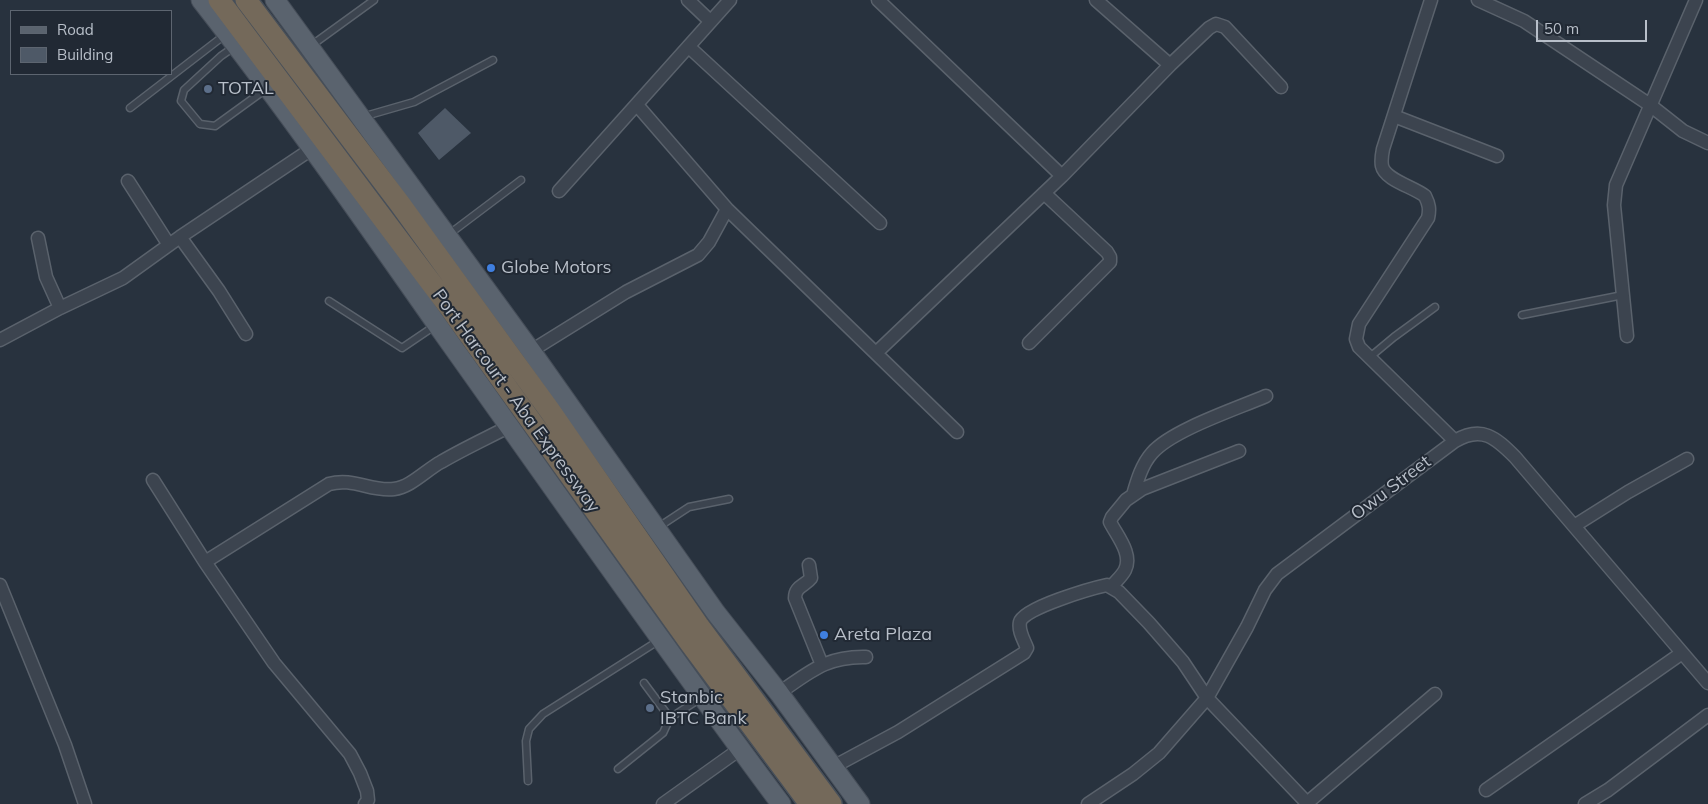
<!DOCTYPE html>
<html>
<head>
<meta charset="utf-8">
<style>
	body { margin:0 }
	#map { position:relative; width:1708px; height:804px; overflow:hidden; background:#28323e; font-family:Mulish,sans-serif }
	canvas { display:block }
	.legend { position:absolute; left:10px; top:10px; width:162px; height:65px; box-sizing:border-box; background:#212934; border:1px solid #5d6570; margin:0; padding:6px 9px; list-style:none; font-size:15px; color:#b8bfc9 }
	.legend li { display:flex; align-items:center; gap:10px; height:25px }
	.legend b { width:25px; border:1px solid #5d6570 }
	.scale { position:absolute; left:1536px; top:20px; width:111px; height:22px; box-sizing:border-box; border:2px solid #b8bfc9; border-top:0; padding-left:6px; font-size:15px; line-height:18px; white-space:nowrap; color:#b8bfc9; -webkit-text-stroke:4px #212934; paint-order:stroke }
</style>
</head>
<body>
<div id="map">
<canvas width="1708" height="804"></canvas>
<ul class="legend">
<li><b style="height:6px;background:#5a636e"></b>Road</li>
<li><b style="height:14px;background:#4e5967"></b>Building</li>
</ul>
<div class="scale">50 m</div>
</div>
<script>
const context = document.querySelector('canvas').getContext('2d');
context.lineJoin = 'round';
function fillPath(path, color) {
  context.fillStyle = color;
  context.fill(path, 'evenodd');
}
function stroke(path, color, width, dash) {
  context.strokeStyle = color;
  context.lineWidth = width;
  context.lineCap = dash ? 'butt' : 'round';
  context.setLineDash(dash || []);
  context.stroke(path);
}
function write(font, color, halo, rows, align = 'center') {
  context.font = font + ' Mulish,sans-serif';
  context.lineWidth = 4;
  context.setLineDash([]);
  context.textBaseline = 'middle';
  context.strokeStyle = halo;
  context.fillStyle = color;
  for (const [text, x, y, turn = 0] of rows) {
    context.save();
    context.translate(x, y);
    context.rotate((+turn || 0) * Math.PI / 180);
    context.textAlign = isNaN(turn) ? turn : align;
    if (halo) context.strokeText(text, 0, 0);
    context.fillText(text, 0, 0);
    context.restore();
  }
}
fillPath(new Path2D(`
	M445,108L471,133L439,160L418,133Z`), '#4e5967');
const lane = new Path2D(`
	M312,45L374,0
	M234,47L221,56L184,90L181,101L200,124L215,126L266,89
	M130,108L226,34
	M362,117L414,102L493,60
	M448,235L521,180
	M329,301L402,348L436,325
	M1522,315L1623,295
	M1370,357L1394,337L1435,307
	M657,528L689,507L729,499
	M644,683L670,718L701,698
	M618,769L663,733L670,718
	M528,781L526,741L529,729L543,714L658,641`);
const street = new Path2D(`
	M688,0L710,21
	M878,0L1062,176
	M1096,0L1170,65
	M1431,0L1383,149C1382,154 1381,161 1382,166C1385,180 1414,187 1425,196C1429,204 1430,209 1428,218L1359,324L1356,339L1359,347L1455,441
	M1478,0L1524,21L1650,105L1683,131L1708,143
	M689,47L880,223
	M637,105L727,209L957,432
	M1394,116L1497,156
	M128,181L169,245
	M559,191L730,0
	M180,237L219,291L246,334
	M38,238L46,277L60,308
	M1627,336L1614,205L1616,185L1696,0
	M0,340L60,308L123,278L180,237L313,148
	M1029,343L1110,262V257L1107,252L1044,193
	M531,351L626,292L698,255L709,242L727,209
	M876,353L1062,176L1170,65L1209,28L1216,24L1225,27L1281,87
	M153,480L205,562L274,663L350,754L360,773L367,791L368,800L365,804
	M1133,495C1137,481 1142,464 1152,453C1172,430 1236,409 1266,396
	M1574,526L1628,492L1687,459
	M205,562L329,484C353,477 371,492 394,489C411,487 426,470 441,462C463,449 487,438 510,426
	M809,565L811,578C805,586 795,586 795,598L822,665
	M0,585L65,745L85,804
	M1112,586C1116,581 1122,576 1125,570C1133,554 1117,536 1110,522L1112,517L1126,500L1142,489L1239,451
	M779,693C810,672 826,656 866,657
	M833,767L898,732L1024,653L1027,648C1024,640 1018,631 1020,622C1023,608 1093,588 1107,585L1119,592L1149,623L1183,662L1207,698L1308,804
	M1486,790L1682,653
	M1307,803L1435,694
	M663,804L740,749
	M1088,804L1133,774L1159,753L1207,698L1247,627L1265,590L1277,574L1455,441C1482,425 1496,438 1515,457L1708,683
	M1585,804L1608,790L1708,715`);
const primary = new Path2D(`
	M201,0C284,106 361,216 438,326C552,486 664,647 781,804
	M275,0L531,351L716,613L779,693L860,804`);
const highway = new Path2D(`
	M219,0L450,308L690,643L810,804
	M246,0L400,204L550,411L698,625L831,804`);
stroke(lane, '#5a626c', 9);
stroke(street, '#5a626c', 15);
stroke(primary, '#454d58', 21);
stroke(highway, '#474f59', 24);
stroke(lane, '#3c444f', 6);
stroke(street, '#3c444f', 12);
stroke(primary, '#5a636e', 19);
stroke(highway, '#74695a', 21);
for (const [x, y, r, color] of [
	[208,89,5,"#5c6f8a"],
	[491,268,5,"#3f7fe0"],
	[824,635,5,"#3f7fe0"],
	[650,708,5,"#5c6f8a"]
]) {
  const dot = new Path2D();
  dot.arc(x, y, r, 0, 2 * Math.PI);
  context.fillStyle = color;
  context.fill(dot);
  stroke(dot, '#212934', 2);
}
write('18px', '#b8bfc9', '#212934', [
	["TOTAL",218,89],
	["Globe Motors",501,268],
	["Areta Plaza",834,635],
	["Stanbic",660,698],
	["IBTC Bank",660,719]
], 'left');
write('18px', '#b8bfc9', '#212934', [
	["Port Harcourt - Aba Expressway",516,401,54],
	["Owu Street",1391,488,-37]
]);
</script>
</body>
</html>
